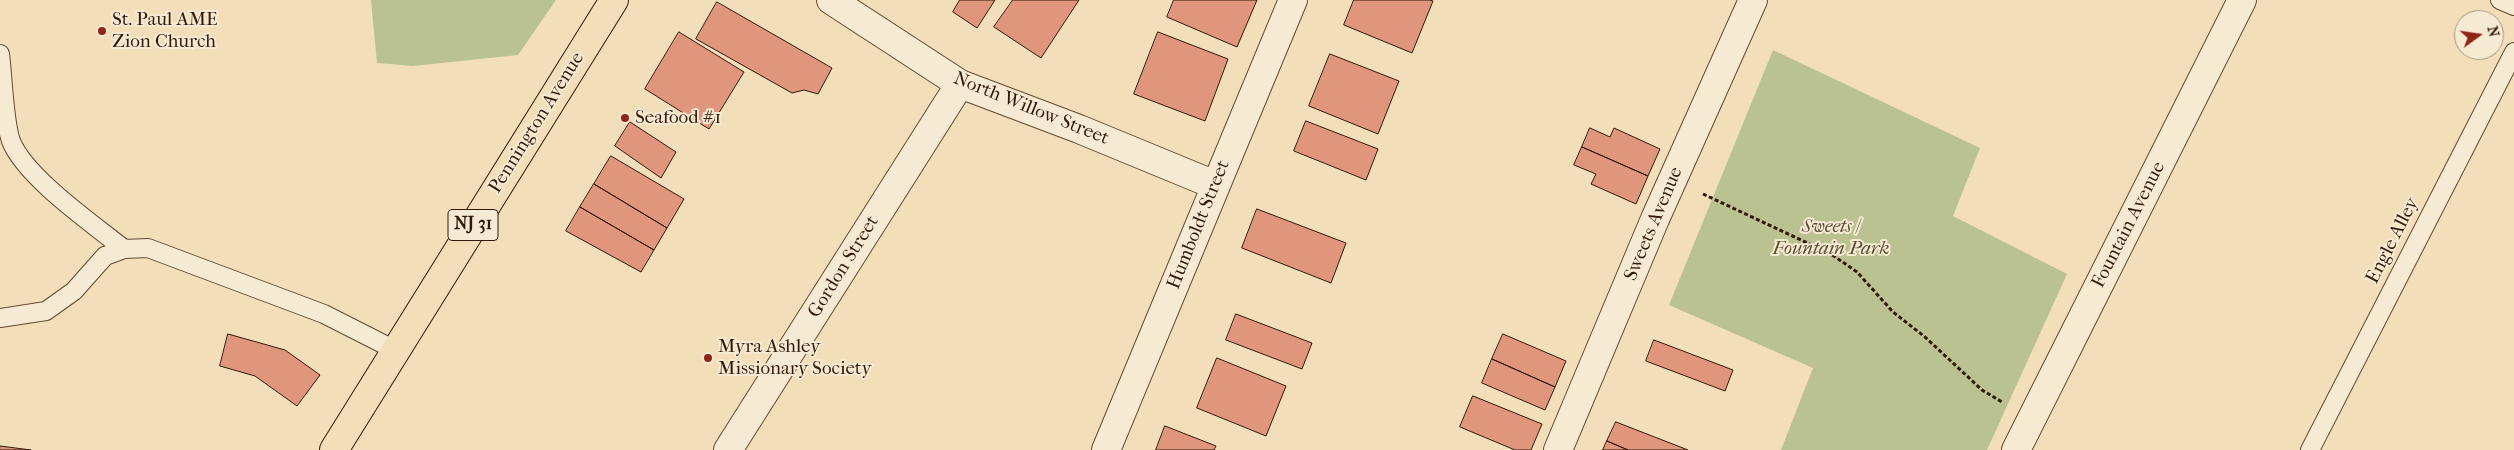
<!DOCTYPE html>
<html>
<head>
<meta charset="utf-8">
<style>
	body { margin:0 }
	#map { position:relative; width:2514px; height:450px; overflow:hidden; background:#f2dfb9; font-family:"IM FELL French Canon",serif }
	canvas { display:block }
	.north { position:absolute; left:2454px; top:10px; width:50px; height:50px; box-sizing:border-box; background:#f7ead2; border:1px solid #a89681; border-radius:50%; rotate:76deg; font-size:14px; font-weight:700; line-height:20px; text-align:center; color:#321908 }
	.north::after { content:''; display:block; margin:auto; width:18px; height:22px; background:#8f2418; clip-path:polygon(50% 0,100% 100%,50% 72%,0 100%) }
</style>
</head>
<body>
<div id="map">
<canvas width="2514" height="450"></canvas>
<div class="north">N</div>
</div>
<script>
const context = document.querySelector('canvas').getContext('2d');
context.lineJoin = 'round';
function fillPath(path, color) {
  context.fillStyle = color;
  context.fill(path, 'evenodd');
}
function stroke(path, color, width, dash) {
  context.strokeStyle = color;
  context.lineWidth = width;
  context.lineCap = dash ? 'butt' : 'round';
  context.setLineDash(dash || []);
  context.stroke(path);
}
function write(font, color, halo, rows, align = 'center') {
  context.font = font + ' "IM FELL French Canon",serif';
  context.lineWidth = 4;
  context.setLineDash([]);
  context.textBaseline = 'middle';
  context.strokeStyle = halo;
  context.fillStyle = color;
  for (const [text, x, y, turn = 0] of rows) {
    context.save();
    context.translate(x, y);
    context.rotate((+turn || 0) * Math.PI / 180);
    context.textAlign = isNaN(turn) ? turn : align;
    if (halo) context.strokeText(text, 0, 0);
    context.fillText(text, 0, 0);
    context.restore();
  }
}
fillPath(new Path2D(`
	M371,0H556L518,55L413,66L377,63Z
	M1773,50L1980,148L1953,216L2067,274L1987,450H1781L1813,368L1669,305Z`), '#b9c290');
const building = new Path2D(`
	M960,0H995L977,28L953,12Z
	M1013,0H1079L1041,58L994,27Z
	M1174,0H1257L1237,47L1167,17Z
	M1354,0H1430L1433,1L1412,53L1344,25Z
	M717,2L832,68L818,94L804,90L792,93L696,39Z
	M679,32L744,72L709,129L645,89Z
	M1158,32L1228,59L1205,121L1134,94Z
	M1330,54L1399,81L1378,134L1309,106Z
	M1306,121L1378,149L1366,180L1294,151Z
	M630,122L676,152L661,178L615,146Z
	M1590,128L1610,137L1614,128L1660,149L1648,176L1582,147Z
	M1582,147L1648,176L1636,204L1591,184L1596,174L1574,165Z
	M611,156L684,199L667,228L594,184Z
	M594,184L667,228L654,250L580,207Z
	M580,207L654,250L641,272L566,231Z
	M1257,209L1346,243L1331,283L1242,248Z
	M1236,314L1312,343L1302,369L1226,340Z
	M228,334L285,350L320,375L297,406L255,376L220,366Z
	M1503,334L1566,361L1555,387L1492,359Z
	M1654,340L1733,370L1725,391L1646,361Z
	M1217,358L1286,386L1266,436L1197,408Z
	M1492,359L1555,387L1545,410L1482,383Z
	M1473,396L1542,424L1531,450H1515L1460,427Z
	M1616,422L1688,450H1628L1607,441Z
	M1165,426L1216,446L1214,450H1156Z
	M1607,441L1628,450H1603Z
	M0,446L31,450H0Z`);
fillPath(building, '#e0957d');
stroke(building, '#321908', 1);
const lane = new Path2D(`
	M2500,0L2514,6
	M0,54C3,76 4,122 11,141C25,177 93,224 124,249
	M0,318L46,311L74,291L105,256L124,249L148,248L324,314L395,350
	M2310,450L2514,52`);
const street = new Path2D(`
	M831,0L960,84L1079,129L1215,185
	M728,450L960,84
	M1106,450L1293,0
	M1558,450L1655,219L1753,0
	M2016,450L2242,0`);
const primary = new Path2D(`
	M334,450L614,0`);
stroke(lane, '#624a34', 20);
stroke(street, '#624a34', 30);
stroke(primary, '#321908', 30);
stroke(new Path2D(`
	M1703,194L1831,254L1857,272L1893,312L1925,337L1982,390L2002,402`), '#321908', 3, [4, 2.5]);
stroke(lane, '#f7ead2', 18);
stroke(street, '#f7ead2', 28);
stroke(primary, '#f2dfb9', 28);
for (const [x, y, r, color] of [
	[102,31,5,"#8f2418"],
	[625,118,5,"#8f2418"],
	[708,358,5,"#8f2418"]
]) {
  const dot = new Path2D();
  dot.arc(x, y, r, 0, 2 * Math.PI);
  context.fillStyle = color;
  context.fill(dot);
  stroke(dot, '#f7ead2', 2);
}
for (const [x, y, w] of [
	[473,225,50]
]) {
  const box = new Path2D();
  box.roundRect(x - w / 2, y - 15.5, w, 31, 4);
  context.fillStyle = '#f7ead2';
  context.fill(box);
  stroke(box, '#321908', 1);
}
write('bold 18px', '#321908', null, [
	["NJ 31",473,225]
]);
write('19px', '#321908', '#f7ead2', [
	["St. Paul AME",112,20],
	["Zion Church",112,42],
	["Seafood #1",635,118],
	["Myra Ashley",718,347],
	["Missionary Society",718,369]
], 'left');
write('19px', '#321908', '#f7ead2', [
	["North Willow Street",1031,109,22],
	["Pennington Avenue",537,123,-58],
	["Sweets Avenue",1654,224,-67],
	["Humboldt Street",1199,225,-68],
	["Fountain Avenue",2129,225,-63],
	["Engle Alley",2393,241,-63],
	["Gordon Street",844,267,-58]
]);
write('italic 19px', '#5a4c31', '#f7ead2', [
	["Sweets /",1831,227],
	["Fountain Park",1831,249]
]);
</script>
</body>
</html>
